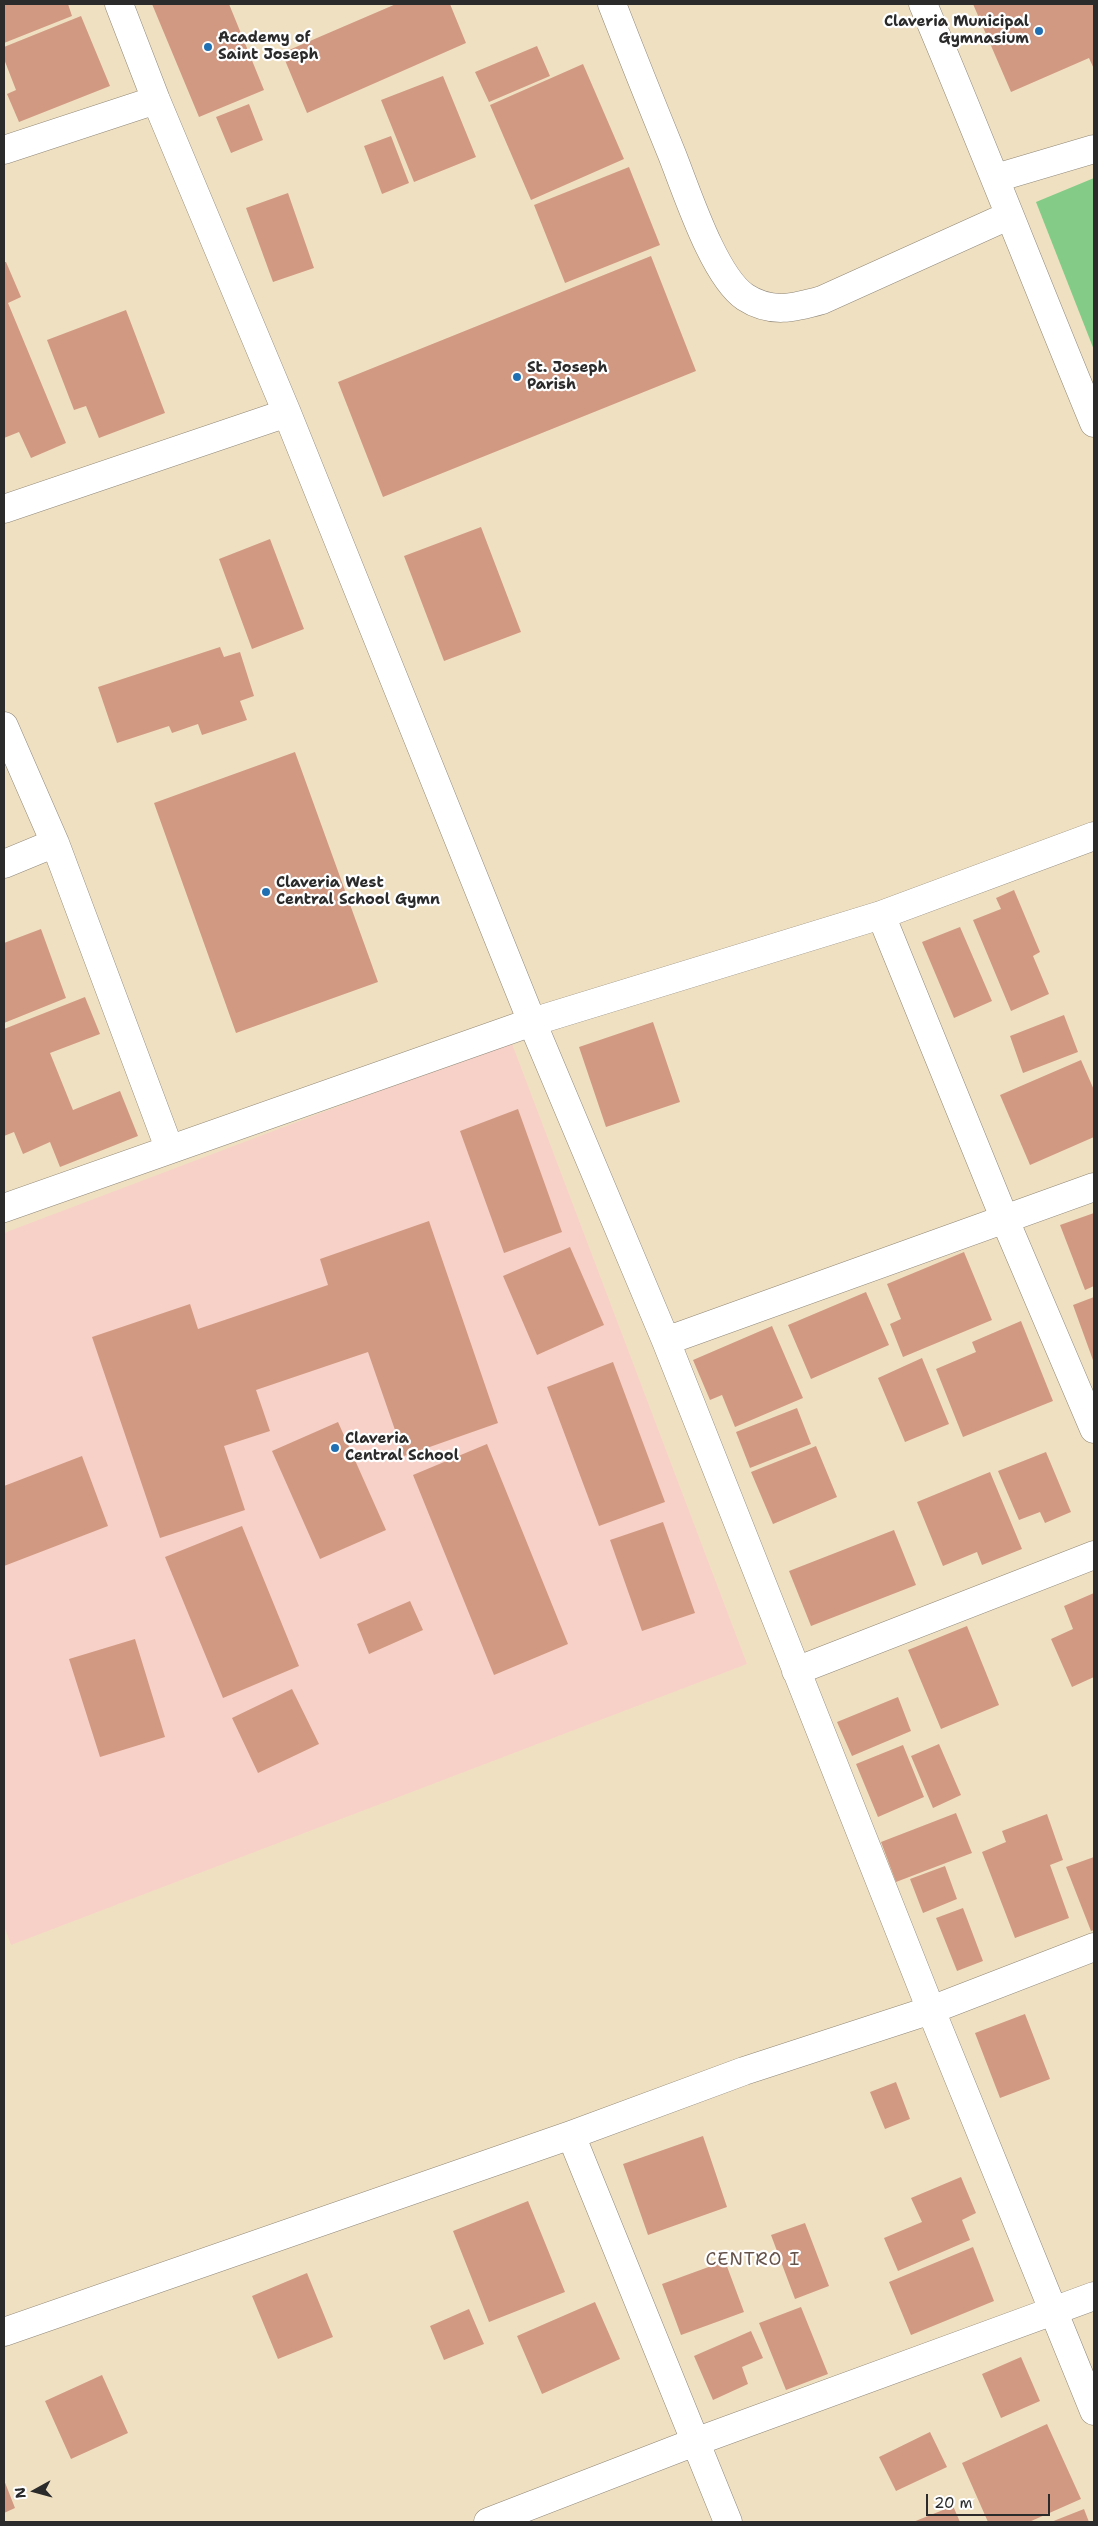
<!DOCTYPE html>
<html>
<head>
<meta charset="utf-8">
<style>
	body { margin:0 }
	#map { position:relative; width:1098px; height:2526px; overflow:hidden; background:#f0e0c2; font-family:"Shantell Sans",sans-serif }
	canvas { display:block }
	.frame { position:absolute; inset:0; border:5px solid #2b2b2b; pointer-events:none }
	.north { position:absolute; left:10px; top:2466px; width:50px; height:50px; -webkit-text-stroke:4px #fff; paint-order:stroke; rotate:263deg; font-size:14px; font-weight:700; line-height:20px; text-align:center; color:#2b2b2b }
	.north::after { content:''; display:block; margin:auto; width:18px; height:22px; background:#2b2b2b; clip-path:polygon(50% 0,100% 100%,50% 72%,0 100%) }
	.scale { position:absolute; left:926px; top:2494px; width:124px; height:22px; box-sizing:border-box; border:2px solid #2b2b2b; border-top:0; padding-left:6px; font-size:15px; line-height:18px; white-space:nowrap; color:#2b2b2b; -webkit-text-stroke:4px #fff; paint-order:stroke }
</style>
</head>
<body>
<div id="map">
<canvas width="1098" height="2526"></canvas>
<div class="frame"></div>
<div class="north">N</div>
<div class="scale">20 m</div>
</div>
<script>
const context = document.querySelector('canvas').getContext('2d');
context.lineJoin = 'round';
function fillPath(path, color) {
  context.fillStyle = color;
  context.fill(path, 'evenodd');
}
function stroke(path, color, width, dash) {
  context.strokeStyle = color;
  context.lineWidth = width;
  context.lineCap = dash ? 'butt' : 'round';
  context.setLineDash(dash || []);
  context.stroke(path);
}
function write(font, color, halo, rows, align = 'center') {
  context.font = font + ' "Shantell Sans",sans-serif';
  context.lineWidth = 4.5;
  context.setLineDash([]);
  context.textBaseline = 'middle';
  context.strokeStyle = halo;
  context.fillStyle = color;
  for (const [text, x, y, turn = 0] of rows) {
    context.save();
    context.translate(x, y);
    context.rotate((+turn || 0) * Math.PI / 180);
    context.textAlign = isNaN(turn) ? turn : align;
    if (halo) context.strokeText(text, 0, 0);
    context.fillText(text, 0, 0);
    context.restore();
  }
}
fillPath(new Path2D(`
	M511,1041L747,1664L11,1945L4,1926V1233Z`), '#f7d1c7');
fillPath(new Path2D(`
	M1094,178V350L1036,202Z`), '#83cb86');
fillPath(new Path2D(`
	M4,4H68L72,16L4,43Z
	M152,4H229L264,90L199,117Z
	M396,4H450L466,43L307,113L282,53Z
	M973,4H1094V69L1089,58L1011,92Z
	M81,16L110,86L19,122L7,94L16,90L4,59V47Z
	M537,46L550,76L489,102L475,72Z
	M583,64L624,159L531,200L490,105Z
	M443,76L476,157L414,182L381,100Z
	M249,104L263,140L231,153L216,117Z
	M391,136L409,183L382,194L364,146Z
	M629,167L660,245L565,283L534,205Z
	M288,193L314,268L273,282L246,208Z
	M651,256L696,371L383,497L338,382Z
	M4,262H6L21,297L8,303L66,443L31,458L19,432L4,438Z
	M126,310L165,413L99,438L86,406L74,410L47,340Z
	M481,527L521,632L444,661L404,556Z
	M270,539L304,629L252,649L219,559Z
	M220,647L224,657L240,652L254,696L240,701L247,720L202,735L198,724L172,733L169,726L117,743L98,687Z
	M295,752L378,982L236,1033L154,803Z
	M1014,890L1040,952L1033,956L1049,994L1011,1011L973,920L1001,909L996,898Z
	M960,927L992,1001L954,1018L922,942Z
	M41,929L66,998L4,1023V943Z
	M85,997L100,1034L50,1053L73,1110L120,1091L138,1136L60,1167L50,1142L23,1154L14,1132L4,1136V1029Z
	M1064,1015L1078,1052L1023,1073L1010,1036Z
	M653,1022L680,1102L606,1127L579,1047Z
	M1081,1060L1094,1090V1137L1030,1165L1000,1095Z
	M518,1109L562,1232L504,1253L460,1131Z
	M1094,1213V1286L1085,1290L1060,1225Z
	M429,1221L498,1423L404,1456L368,1352L256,1390L270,1431L224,1446L245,1510L160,1538L92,1337L190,1304L198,1329L328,1285L320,1259Z
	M570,1247L604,1325L537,1355L503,1276Z
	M964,1252L992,1320L903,1357L890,1324L901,1319L887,1284Z
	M866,1292L889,1345L811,1379L788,1325Z
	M1094,1297V1363L1073,1305Z
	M1021,1321L1053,1401L963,1437L936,1369L976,1352L972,1342Z
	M772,1326L803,1398L735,1427L722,1395L710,1400L693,1360Z
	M922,1358L949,1424L905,1442L878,1378Z
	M613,1362L665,1502L599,1526L547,1387Z
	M797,1408L811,1444L750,1468L736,1432Z
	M338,1422L386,1530L320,1559L272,1451Z
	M487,1444L568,1644L494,1675L413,1475Z
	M816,1446L837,1497L773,1524L751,1472Z
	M1046,1452L1071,1512L1045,1523L1040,1512L1019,1520L998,1471Z
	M82,1456L108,1526L4,1566V1486Z
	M990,1472L1022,1549L982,1565L977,1552L943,1566L917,1502Z
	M663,1522L695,1613L642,1631L610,1540Z
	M242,1526L299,1666L223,1698L165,1557Z
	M894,1530L916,1585L811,1626L789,1571Z
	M1094,1593V1677L1072,1687L1051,1639L1073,1629L1064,1606Z
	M410,1601L423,1630L369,1654L357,1624Z
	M967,1626L999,1705L941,1729L908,1650Z
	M135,1639L165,1737L100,1757L69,1659Z
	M292,1689L319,1744L258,1773L232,1718Z
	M898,1697L911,1731L852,1756L837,1722Z
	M939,1744L961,1795L933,1808L911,1756Z
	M903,1745L924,1797L878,1817L856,1764Z
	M956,1813L972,1853L896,1882L881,1842Z
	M1047,1814L1063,1860L1050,1865L1069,1918L1015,1938L982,1852L1006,1842L1002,1831Z
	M1094,1857V1930L1091,1931L1066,1867Z
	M945,1866L957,1899L923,1913L910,1879Z
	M963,1908L983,1961L957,1971L936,1918Z
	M1025,2014L1050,2079L1000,2098L975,2033Z
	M896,2082L910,2119L885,2129L870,2092Z
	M703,2136L727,2207L648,2235L623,2164Z
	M961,2177L976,2213L962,2220L970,2240L898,2271L884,2238L922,2222L911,2198Z
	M528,2201L565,2292L489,2322L453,2231Z
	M805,2223L829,2286L795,2299L771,2235Z
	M973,2247L994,2301L911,2335L889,2282Z
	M725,2261L744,2312L681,2335L662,2284Z
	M307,2273L333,2337L278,2359L252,2296Z
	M595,2302L620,2359L542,2394L517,2336Z
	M801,2307L828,2374L786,2390L759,2323Z
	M469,2309L484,2344L444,2360L430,2326Z
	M751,2331L763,2358L742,2367L748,2384L713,2400L694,2356Z
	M1021,2357L1040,2401L1001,2418L982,2374Z
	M102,2375L128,2433L71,2459L45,2401Z
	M1047,2424L1081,2499L1029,2522H988L962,2463Z
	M930,2432L947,2467L896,2491L879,2457Z
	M4,2480L15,2508L4,2513Z
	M953,2506L960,2522H913Z
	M1084,2509L1089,2522H1051Z`), '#d19982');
const minor = new Path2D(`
	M119,4L156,100L287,413L532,1022L666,1341L931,2010L1094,2411
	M612,4C631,53 651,103 671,152C686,189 713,275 745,297C771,314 794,308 822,300L1008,216
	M923,4C982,143 1036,283 1094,423
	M4,150L156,100
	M996,178L1094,149
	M4,509L287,413
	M4,726L55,843L169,1148
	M4,864L55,843
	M881,915L1005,1220L1094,1429
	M4,1208L532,1022L881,915L1094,836
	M666,1341L1094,1187
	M796,1671L1094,1555
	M571,2135L728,2522
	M4,2332L571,2135L744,2071L931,2010L1094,1947
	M488,2522L695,2442L1094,2296`);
stroke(minor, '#8e8676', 29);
stroke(minor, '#fff', 28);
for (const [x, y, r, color] of [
	[1039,31,5,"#1f6fb2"],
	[208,47,5,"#1f6fb2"],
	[517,377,5,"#1f6fb2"],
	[266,892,5,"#1f6fb2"],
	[335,1448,5,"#1f6fb2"]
]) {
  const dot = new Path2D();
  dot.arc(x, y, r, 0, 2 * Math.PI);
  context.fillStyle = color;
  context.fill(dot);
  stroke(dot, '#fff', 2);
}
write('bold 15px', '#2b2b2b', '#fff', [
	["Claveria Municipal",1029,22,"right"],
	["Gymnasium",1029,39,"right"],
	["Academy of",218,38],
	["Saint Joseph",218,55],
	["St. Joseph",527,368],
	["Parish",527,385],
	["Claveria West",276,883],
	["Central School Gymn",276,900],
	["Claveria",345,1439],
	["Central School",345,1456]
], 'left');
context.letterSpacing = '1px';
write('18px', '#655249', '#fff', [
	["CENTRO I",753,2260]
]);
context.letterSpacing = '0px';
</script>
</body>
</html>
